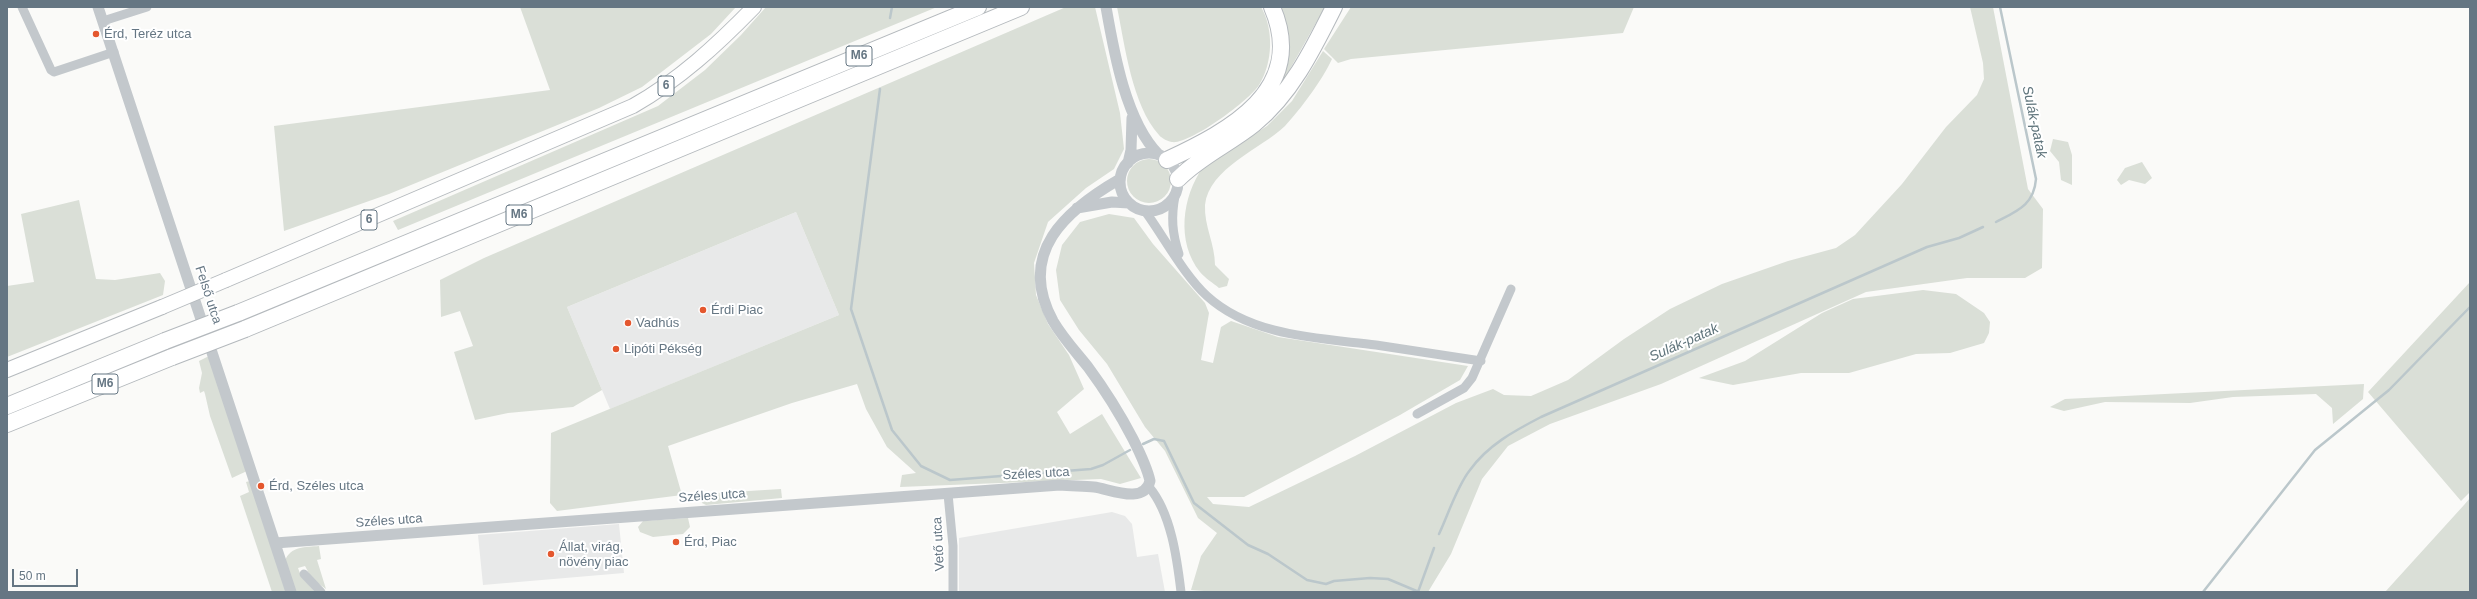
<!DOCTYPE html>
<html>
<head>
<meta charset="utf-8">
<style>
	body { margin:0 }
	#map { position:relative; width:2477px; height:599px; overflow:hidden; background:#fafaf8; font-family:Helvetica,sans-serif }
	canvas { display:block }
	.frame { position:absolute; inset:0; border:8px solid #657683; pointer-events:none }
	.scale { position:absolute; left:12px; top:569px; width:66px; height:18px; box-sizing:border-box; border:2px solid #657683; border-top:0; padding-left:5px; font-size:12px; line-height:14px; white-space:nowrap; color:#657683; -webkit-text-stroke:3px #fff; paint-order:stroke }
</style>
</head>
<body>
<div id="map">
<canvas width="2477" height="599"></canvas>
<div class="frame"></div>
<div class="scale">50 m</div>
</div>
<script>
const context = document.querySelector('canvas').getContext('2d');
context.lineJoin = 'round';
function fillPath(path, color) {
  context.fillStyle = color;
  context.fill(path, 'evenodd');
}
function stroke(path, color, width, dash) {
  context.strokeStyle = color;
  context.lineWidth = width;
  context.lineCap = dash ? 'butt' : 'round';
  context.setLineDash(dash || []);
  context.stroke(path);
}
function write(font, color, halo, rows, align = 'center') {
  context.font = font + ' Helvetica,sans-serif';
  context.lineWidth = 4;
  context.setLineDash([]);
  context.textBaseline = 'middle';
  context.strokeStyle = halo;
  context.fillStyle = color;
  for (const [text, x, y, turn = 0] of rows) {
    context.save();
    context.translate(x, y);
    context.rotate((+turn || 0) * Math.PI / 180);
    context.textAlign = isNaN(turn) ? turn : align;
    if (halo) context.strokeText(text, 0, 0);
    context.fillText(text, 0, 0);
    context.restore();
  }
}
fillPath(new Path2D(`
	M796,212L839,315L610,409L567,307Z
	M1112,512L1125,516L1132,524L1137,557L1158,554L1165,592H959V538Z
	M619,524L624,573L483,585L478,535Z`), '#e8e9e9');
fillPath(new Path2D(`
	M520,7H736L711,34L642,87L599,108L389,194L284,231L274,126L550,90Z
	M766,7H937L398,230L393,221L658,106L705,70L741,35Z
	M1066,7H1095L1120,113L1124,149L1114,169L1086,188L1048,222L1034,263L1036,295L1048,324L1069,355L1084,389L1057,412L1070,434L1102,414L1141,478L1120,484L1101,479L900,487L902,475L916,473L887,447L866,409L857,384L792,403L668,446L682,495L557,511L550,503L551,433L839,315L796,212L567,307L602,390L573,407L508,413L475,420L454,352L473,346L460,311L441,317L440,280L484,258Z
	M1117,7H1261C1274,29 1273,63 1259,85C1250,100 1189,145 1172,142C1169,142 1161,138 1159,135C1132,105 1125,46 1117,7Z
	M1281,7H1325L1281,85C1290,50 1293,41 1281,7Z
	M1351,7H1634L1623,33L1351,59L1338,63L1324,49Z
	M1970,7H1993L2028,189L2043,209L2042,268L2025,278H1967L1866,292L1661,384L1550,424L1508,446L1482,479L1451,554L1428,592H1217L1191,590L1201,556L1217,533L1198,518L1165,451L1145,427L1107,364L1079,330L1060,300L1056,270L1062,245L1080,222L1109,214L1134,218L1153,244L1205,303L1209,313L1201,360L1213,363L1221,327L1231,321L1278,337L1468,366L1460,380L1400,415L1244,497H1207L1213,504L1249,507L1355,456L1456,403L1493,389L1504,395L1531,396L1568,380L1624,339L1670,309L1722,284L1788,261L1836,248L1855,235L1902,184L1946,127L1977,95L1984,79L1983,63Z
	M1323,51L1332,59C1323,79 1300,110 1285,126C1261,149 1209,168 1205,205C1204,226 1215,244 1215,265L1229,279L1227,286L1219,288C1213,283 1205,278 1200,272C1176,242 1182,197 1203,167L1267,126L1292,101Z
	M2053,139L2068,142L2072,155V185L2061,180L2059,162L2050,151Z
	M1127 181a22 22 0 1 1 44 0a22 22 0 1 1-44 0Z
	M2142,162L2152,178L2145,184L2129,180L2121,185L2117,180L2125,168Z
	M79,200L96,279L115,280L160,273L165,281L163,295L7,357V286L34,282L21,214Z
	M2470,282V492L2461,501L2368,392Z
	M1923,290L1956,294L1984,313L1990,322L1989,333L1984,343L1950,353L1916,354L1849,373H1801L1733,385L1699,378L1745,361L1822,313L1853,299Z
	M209,356L247,471L232,478L210,416L205,394L204,391L200,393L199,388L202,373L199,361Z
	M2364,384L2363,399L2333,424L2332,408L2316,394L2233,397L2190,403L2105,402L2064,411L2050,407L2065,399Z
	M250,481L286,592H272L240,496L249,492L246,482Z
	M781,489L782,498L706,505L702,503L700,494Z
	M2470,498V592H2385L2464,505Z
	M688,518L690,527L683,534L653,537L640,532L638,527L643,521Z
	M319,546L321,559L317,560L326,589L312,579L305,566L298,568L301,576L315,592H294L285,561C290,546 306,547 319,546Z`), '#dadfd7');
stroke(new Path2D(`
	M890,18L892,7
	M880,89L851,309L892,430L921,466L950,480L1091,469L1103,465L1130,450
	M1996,222C2017,211 2034,205 2036,179L2000,7
	M1143,444L1154,439L1164,441L1194,503L1248,545L1268,554L1307,580L1326,584L1334,581L1370,578L1388,579L1419,592
	M1439,534C1448,515 1457,486 1470,470C1488,445 1514,431 1541,417L1927,247L1959,238L1983,227
	M1418,592L1434,548
	M2203,592L2315,450L2389,390L2470,307`), '#bbc7cb', 2.5);
const primary = new Path2D(`
	M226,280L633,106C679,80 717,45 754,7
	M7,370L162,307`);
const motorway = new Path2D(`
	M1167,160C1229,131 1308,90 1272,7
	M1178,179C1201,156 1229,144 1254,124C1291,94 1313,49 1334,7
	M238,313L978,7
	M245,329L1021,7
	M7,406L165,341
	M7,424L172,357`);
stroke(primary, '#b5babe', 16);
stroke(motorway, '#b4b9bd', 18);
stroke(new Path2D(`
	M22,7L51,70L54,72L114,52
	M103,21L147,7
	M1175,196C1171,217 1172,233 1179,254
	M1145,211C1164,237 1184,275 1207,296C1252,337 1320,338 1376,345C1411,350 1446,356 1481,361
	M1417,414L1464,388L1472,378L1511,289
	M1149,487C1171,513 1177,558 1181,592
	M948,494L953,546V592
	M304,574L321,592`), '#c3c8cc', 9);
stroke(new Path2D(`
	M98,7L291,592
	M1106,7C1114,53 1126,122 1159,155
	M1120 182a29 29 0 1 1 58 0a29 29 0 1 1-58 0Z
	M1128,163L1131,150L1132,118
	M1077,208L1112,202L1129,203
	M275,543L1060,485C1071,486 1083,486 1094,487C1110,489 1144,505 1150,481C1147,467 1140,453 1133,439C1120,414 1105,390 1088,367C1076,352 1063,338 1053,321C1016,253 1066,210 1120,179`), '#c3c8cc', 11);
stroke(primary, '#fff', 14);
stroke(motorway, '#fff', 16);
const primaryBridge = new Path2D(`
	M162,307L226,280`);
const motorwayBridge = new Path2D(`
	M165,341L238,313
	M172,357L245,329`);
stroke(primaryBridge, '#b5babe', 16, []);
stroke(motorwayBridge, '#b4b9bd', 18, []);
stroke(primaryBridge, '#fff', 14);
stroke(motorwayBridge, '#fff', 16);
for (const [x, y, r, color] of [
	[96,34,4,"#e4572e"],
	[703,310,4,"#e4572e"],
	[628,323,4,"#e4572e"],
	[616,349,4,"#e4572e"],
	[261,486,4,"#e4572e"],
	[676,542,4,"#e4572e"],
	[551,554,4,"#e4572e"]
]) {
  const dot = new Path2D();
  dot.arc(x, y, r, 0, 2 * Math.PI);
  context.fillStyle = color;
  context.fill(dot);
  stroke(dot, '#fff', 1.5);
}
for (const [x, y, w] of [
	[859,56,26],
	[666,86,16],
	[519,215,26],
	[369,220,16],
	[105,384,26]
]) {
  const box = new Path2D();
  box.roundRect(x - w / 2, y - 10, w, 20, 3);
  context.fillStyle = '#fff';
  context.fill(box);
  stroke(box, '#657683', 1);
}
write('bold 12px', '#657683', null, [
	["M6",859,56],
	["6",666,86],
	["M6",519,215],
	["6",369,220],
	["M6",105,384]
]);
write('13px', '#657683', '#fff', [
	["Érd, Teréz utca",104,34],
	["Érdi Piac",711,310],
	["Vadhús",636,323],
	["Lipóti Pékség",624,349],
	["Érd, Széles utca",269,486],
	["Érd, Piac",684,542],
	["Állat, virág,",559,547],
	["növény piac",559,562]
], 'left');
write('13px', '#657683', '#fff', [
	["Felső utca",208,295,72],
	["Széles utca",1036,474,-3],
	["Széles utca",712,496,-4],
	["Széles utca",389,521,-4],
	["Vető utca",939,544,-93]
]);
write('italic 14px', '#60757c', '#fff', [
	["Sulák-patak",2034,122,78],
	["Sulák-patak",1684,343,-24]
]);
</script>
</body>
</html>
